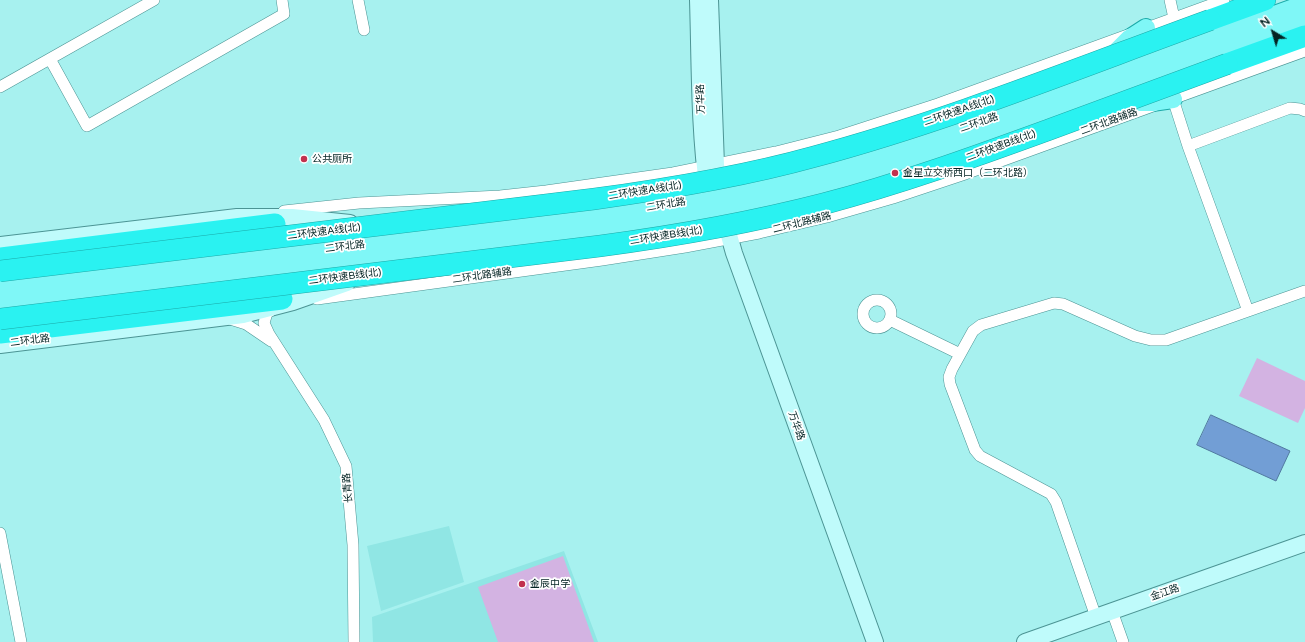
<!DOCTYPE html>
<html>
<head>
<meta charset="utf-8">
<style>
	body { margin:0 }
	#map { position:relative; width:1305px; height:642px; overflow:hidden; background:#a7f1ef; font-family:"Varela Round",sans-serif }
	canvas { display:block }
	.north { position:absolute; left:1253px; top:12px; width:40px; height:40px; -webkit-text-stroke:3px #fff; paint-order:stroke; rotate:322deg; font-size:11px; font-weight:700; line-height:16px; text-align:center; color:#032323 }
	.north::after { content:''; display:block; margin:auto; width:14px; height:18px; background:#032323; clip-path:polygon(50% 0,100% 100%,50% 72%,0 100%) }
</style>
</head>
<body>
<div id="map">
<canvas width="1305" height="642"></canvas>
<div class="north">N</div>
</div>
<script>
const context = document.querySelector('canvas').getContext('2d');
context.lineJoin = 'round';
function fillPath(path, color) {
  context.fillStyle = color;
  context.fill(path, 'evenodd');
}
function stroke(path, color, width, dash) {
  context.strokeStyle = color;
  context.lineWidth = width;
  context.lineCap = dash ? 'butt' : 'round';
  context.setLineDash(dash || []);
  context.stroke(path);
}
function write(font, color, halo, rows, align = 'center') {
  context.font = font + ' "Varela Round","Noto Sans SC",sans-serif';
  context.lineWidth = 3.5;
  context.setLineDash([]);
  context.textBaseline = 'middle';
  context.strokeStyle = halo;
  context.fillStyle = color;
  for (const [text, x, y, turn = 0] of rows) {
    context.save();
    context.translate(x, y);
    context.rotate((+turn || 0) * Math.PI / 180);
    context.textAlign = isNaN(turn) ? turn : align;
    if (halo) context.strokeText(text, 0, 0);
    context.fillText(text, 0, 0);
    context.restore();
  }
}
fillPath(new Path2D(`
	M449,526L464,582L381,611L367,546Z
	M564,551L598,642H373L372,617Z`), '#90e6e4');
fillPath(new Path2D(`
	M1257,358L1305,381V408L1298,423L1239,396Z
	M563,556L594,642H498L478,587Z`), '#d3b3e2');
const water = new Path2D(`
	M1211,415L1290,451L1276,481L1197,445Z`);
fillPath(water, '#729ed5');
stroke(water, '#5179a0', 1);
const street = new Path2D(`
	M358,0L364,30
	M1170,0L1174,18
	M50,59L87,126L284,14L282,0
	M0,87L154,0
	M1173,99L1188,146L1248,311
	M1188,146L1290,108L1300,109L1305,111
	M284,211L359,203L500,196L546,191L673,173L776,152L839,136L938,104L1224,0
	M317,299L602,260L685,247L759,233L827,217L893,198L962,175L1305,51
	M863 314a14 14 0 1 1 28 0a14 14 0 1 1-28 0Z
	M275,308L267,313L264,323L269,334L324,420L346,466L353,545L354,642
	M230,319L246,324L271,341
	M890,320L960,354
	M0,533L21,642
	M1112,611L1123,642
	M1096,617L1056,502L1051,494L980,456L975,450L950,384L949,377L952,369L973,331L981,325L1054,303L1063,304L1135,336L1151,340H1166L1305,291`);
const secondary = new Path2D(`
	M698,0C700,64 699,129 708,192
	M710,0L716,165L720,190
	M723,214L734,253L875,642
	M0,245L237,217H292L350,223
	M0,345L243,315L293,302L347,283
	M1025,642L1305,543`);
const primary = new Path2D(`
	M1114,54L1129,39L1146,28
	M1131,102H1152L1173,99
	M0,289L596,216C670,205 743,193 816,174C900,152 982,122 1063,92C1144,62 1224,33 1305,4
	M0,302L598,229C672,219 747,206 820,187C905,164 988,133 1071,103C1149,75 1227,46 1305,18`);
const highway = new Path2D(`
	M1210,20L1265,0
	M1227,64L1305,36
	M0,258L275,224
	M0,333L282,299`);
stroke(street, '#4c9494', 12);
stroke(secondary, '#4c9494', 18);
stroke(primary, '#1caaa9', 20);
stroke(highway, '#1caaa9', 22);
stroke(street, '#fff', 11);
stroke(secondary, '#bffbfb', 16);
stroke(primary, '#7ff7f7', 18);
stroke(highway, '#2af2f1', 21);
const highwayBridge = new Path2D(`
	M0,271L594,199C667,189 741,177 813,157C948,121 1078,68 1210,20
	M0,319L600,246C675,236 749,223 823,204C899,184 974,157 1048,130C1108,108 1168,86 1227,64`);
stroke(highwayBridge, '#1caaa9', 22, []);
stroke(highwayBridge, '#2af2f1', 21);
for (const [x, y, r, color] of [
	[304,159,4,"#c1314e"],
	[895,173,4,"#c1314e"],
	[522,584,4,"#c1314e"]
]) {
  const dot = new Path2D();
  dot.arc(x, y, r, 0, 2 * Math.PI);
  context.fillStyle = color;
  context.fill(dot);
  stroke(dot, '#fff', 1.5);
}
write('10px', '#032323', '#fff', [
	["万华路",701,99,-92],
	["二环快速A线(北)",959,111,-19],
	["二环北路辅路",1109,122,-20],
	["二环北路",979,123,-19],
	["二环快速B线(北)",1001,146,-20],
	["二环快速A线(北)",645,191,-9],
	["二环北路",666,205,-9],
	["二环北路辅路",802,223,-14],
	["二环快速A线(北)",324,232,-7],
	["二环快速B线(北)",666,236,-9],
	["二环北路",345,247,-7],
	["二环北路辅路",482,276,-8],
	["二环快速B线(北)",345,277,-7],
	["二环北路",30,341,-7],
	["万华路",796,426,70],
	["长青路",348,488,-95],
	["金江路",1165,593,-19]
]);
write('10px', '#032323', '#fff', [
	["公共厕所",312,159],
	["金星立交桥西口（二环北路）",903,173],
	["金辰中学",530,584]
], 'left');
</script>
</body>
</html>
